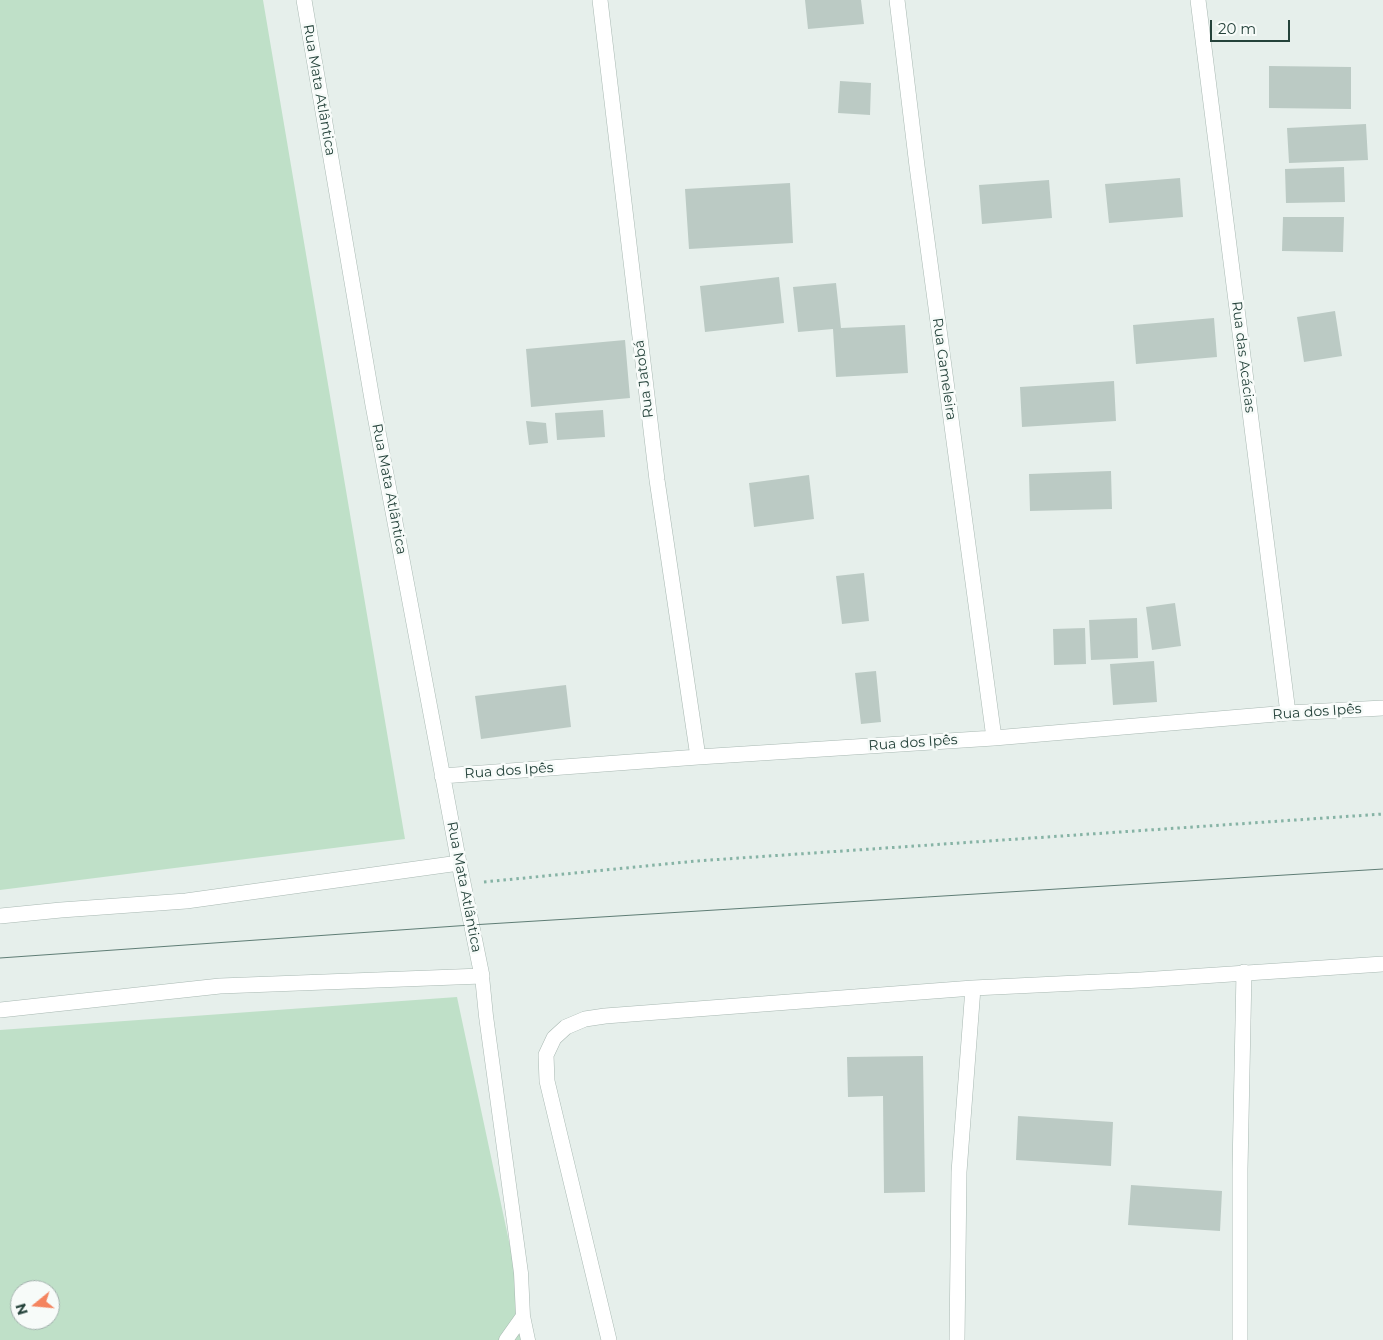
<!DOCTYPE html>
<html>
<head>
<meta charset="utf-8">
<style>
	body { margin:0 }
	#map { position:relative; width:1383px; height:1340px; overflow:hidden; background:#e6efeb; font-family:Montserrat,sans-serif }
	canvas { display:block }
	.north { position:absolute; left:10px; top:1280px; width:50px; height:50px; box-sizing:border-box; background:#f7fbf9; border:1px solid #a3b1ad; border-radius:50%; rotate:253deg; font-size:14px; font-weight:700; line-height:20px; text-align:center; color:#24423a }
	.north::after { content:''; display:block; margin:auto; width:18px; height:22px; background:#f4845f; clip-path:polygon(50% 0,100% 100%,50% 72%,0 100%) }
	.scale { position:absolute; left:1210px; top:20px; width:80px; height:22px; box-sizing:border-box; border:2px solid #24423a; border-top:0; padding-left:6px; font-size:15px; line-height:18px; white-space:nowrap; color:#24423a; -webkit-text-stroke:4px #f7fbf9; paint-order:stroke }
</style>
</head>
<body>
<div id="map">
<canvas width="1383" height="1340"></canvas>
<div class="north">N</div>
<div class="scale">20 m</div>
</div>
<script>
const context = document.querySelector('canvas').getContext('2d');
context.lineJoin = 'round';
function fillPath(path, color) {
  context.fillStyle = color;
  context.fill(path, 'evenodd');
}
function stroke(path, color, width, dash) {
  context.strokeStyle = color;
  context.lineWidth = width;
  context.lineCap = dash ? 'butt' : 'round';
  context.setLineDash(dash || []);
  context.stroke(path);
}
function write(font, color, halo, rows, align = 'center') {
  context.font = font + ' Montserrat,sans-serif';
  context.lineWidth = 5;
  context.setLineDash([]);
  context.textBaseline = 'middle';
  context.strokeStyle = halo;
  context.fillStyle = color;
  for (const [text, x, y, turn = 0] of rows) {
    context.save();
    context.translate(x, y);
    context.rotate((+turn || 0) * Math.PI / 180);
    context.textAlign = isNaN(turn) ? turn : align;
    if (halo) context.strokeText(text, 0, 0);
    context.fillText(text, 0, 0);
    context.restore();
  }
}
fillPath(new Path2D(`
	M0,0H263L405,839L0,890Z
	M457,997L530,1340H0V1030ZM20,1290H50V1320H20Z`), '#bfe0c8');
fillPath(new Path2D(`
	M805,0H861L864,24L808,29Z
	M1269,66L1351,67V109L1269,108Z
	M840,81L871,83L870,115L838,113Z
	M1366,124L1368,160L1289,163L1287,128Z
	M1344,167L1345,202L1286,203L1285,169Z
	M1180,178L1183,217L1109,223L1105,184Z
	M1049,180L1052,218L982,224L979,185Z
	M790,183L793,243L689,249L685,189Z
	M1283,217H1344L1343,252L1282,251Z
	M779,277L784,323L705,332L700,286Z
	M836,283L841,328L905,325L908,373L836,377L833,329L798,332L793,287Z
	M1335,311L1342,356L1304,362L1297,317Z
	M1214,318L1217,357L1136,364L1133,325Z
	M625,340L630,398L531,407L526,349Z
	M1114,381L1116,421L1022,427L1020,387Z
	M603,410L605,437L557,440L555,413Z
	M526,421L546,423L548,443L529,445Z
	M1111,471L1112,509L1030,511L1029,474Z
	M809,475L814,519L754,527L749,483Z
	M864,573L869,621L842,624L836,576Z
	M1175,603L1181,646L1152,650L1146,607Z
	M1137,618L1138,658L1091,660L1089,620Z
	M1085,628L1086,664L1054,665L1053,629Z
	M1154,661L1157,702L1113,705L1110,664Z
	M876,671L881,722L861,724L855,673Z
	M566,685L571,727L481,739L475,696Z
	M923,1056L925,1192L884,1193L883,1096L848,1097L847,1057Z
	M1018,1116L1113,1122L1111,1166L1016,1160Z
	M1131,1185L1222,1191L1220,1231L1128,1225Z`), '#bbcac4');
const lane = new Path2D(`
	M482,976L486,1016L521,1273L523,1316L506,1340
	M523,1316L528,1340`);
const street = new Path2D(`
	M600,0L657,480L698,757
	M897,0L917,166L994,738
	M1198,0L1288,713
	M442,776L698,757L994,738L1288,713L1383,708
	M0,916L61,910L186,901L459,863
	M0,1010L220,986L482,976L459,863L373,405L304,0
	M609,1340L547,1081L546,1055L554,1038L566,1027L585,1019L605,1016L973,988L1141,980L1383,964
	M957,1340L959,1172L973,988
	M1240,1340V1169L1244,972`);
stroke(lane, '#a8b8b2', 15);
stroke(street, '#a8b8b2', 16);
stroke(new Path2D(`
	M484,882L696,861L1383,814`), '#86b3a5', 3, [2.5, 4]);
stroke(lane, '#fff', 14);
stroke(street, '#fff', 15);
stroke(new Path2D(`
	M0,958L471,925L1383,869`), '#5f7d75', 1);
write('14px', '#24423a', '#f7fbf9', [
	["Rua Mata Atlântica",319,90,80],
	["Rua das Acácias",1243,357,83],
	["Rua Gameleira",944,369,82],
	["Rua Jatobá",644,379,-97],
	["Rua Mata Atlântica",389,489,79],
	["Rua dos Ipês",1317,712,-4],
	["Rua dos Ipês",913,743,-4],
	["Rua dos Ipês",509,771,-4],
	["Rua Mata Atlântica",464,887,79]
]);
</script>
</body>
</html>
